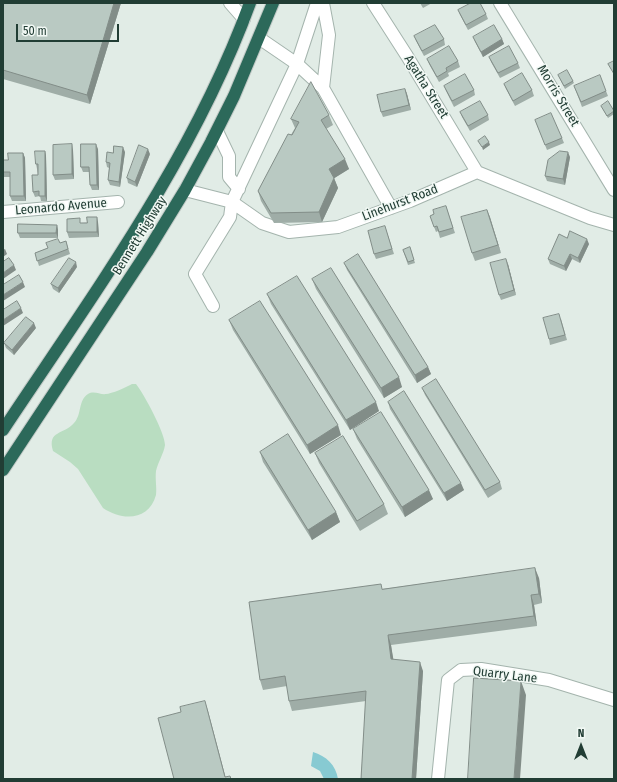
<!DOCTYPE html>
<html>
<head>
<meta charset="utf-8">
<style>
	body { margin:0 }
	#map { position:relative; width:617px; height:782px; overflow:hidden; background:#e1ece6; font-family:"Fira Sans Condensed",sans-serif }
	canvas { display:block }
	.frame { position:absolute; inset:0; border:4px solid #213d34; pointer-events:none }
	.north { position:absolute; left:561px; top:726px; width:40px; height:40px; -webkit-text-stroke:3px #f1f8f4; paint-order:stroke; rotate:0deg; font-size:11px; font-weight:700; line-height:16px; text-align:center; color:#213d34 }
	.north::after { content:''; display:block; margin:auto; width:14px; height:18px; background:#213d34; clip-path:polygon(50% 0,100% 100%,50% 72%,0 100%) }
	.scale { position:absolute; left:16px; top:24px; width:103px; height:18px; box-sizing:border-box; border:2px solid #213d34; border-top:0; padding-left:5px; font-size:12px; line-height:14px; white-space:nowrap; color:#213d34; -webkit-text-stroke:3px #f1f8f4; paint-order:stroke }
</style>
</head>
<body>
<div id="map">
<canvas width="617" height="782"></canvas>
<div class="frame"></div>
<div class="north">N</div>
<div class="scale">50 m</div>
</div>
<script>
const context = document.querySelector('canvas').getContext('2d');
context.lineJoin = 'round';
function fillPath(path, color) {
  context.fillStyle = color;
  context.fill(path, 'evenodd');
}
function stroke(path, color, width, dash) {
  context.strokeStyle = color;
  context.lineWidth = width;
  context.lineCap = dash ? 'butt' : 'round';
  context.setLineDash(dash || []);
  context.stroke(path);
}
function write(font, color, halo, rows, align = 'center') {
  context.font = font + ' "Fira Sans Condensed",sans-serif';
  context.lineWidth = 3;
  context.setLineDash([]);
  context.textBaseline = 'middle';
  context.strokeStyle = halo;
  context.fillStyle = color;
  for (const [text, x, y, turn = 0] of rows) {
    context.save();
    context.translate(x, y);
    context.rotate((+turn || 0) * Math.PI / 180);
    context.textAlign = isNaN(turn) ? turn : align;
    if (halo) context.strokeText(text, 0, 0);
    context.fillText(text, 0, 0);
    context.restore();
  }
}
fillPath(new Path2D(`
	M132,384H136C144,394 165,433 165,445C164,453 158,462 156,471C155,479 157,488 156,495C149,521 122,521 103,508L78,469L70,462L53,451C47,430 64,435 74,423C82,415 78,400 88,394C94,390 100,395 106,394C111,394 127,387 132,384Z`), '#b9ddc1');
fillPath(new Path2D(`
	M313,752C326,756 336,765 338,779H324L320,771L311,766Z`), '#87cad2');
const minor = new Path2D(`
	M230,3L244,19
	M317,3L297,64L323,88L391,208
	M323,3L329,35L323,88
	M373,3L407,56L477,172
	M500,3L614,190
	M217,131L229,156V177L239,189
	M185,190L232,202L262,223L289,232L338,227L410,201L477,172L590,218L614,225
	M3,212L118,202
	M213,306L195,274L230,217L232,202L297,64L259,38
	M438,779L448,680L461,670L481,669L549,680L614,700`);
const highway = new Path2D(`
	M3,430C94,293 193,159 250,3
	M3,470L147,252L185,190L211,142L234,96L273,3`);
stroke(minor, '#a4b4ad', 14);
stroke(highway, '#c1c9c6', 14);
stroke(minor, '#fff', 12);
stroke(highway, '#2c695a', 12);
fillPath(new Path2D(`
	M3,3H121L90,104L3,79Z
	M420,3H432L423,8Z
	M458,10L486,14L488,19L468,30L460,15Z
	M414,36L444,39L445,45L424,56L416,41Z
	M473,37L502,39L504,44L483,57L475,42Z
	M489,57L518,63L520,68L500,78L491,62Z
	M427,59L458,61L460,67L448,73L449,76L439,82L429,64Z
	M558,75L573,81L574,83L565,89Z
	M504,84L532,90L534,96L515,106L506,89Z
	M444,86L474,90L475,95L454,107L446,91Z
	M574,86L606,91L608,96L582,107Z
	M405,89L407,94L411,110L383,117L381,112Z
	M601,106L614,111V114L608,118Z
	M460,112L488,115L489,120L470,131L462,117Z
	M329,115L333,125L326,129L349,169L334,178L338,188L322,222L274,223L261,201L258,191L295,128L291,119Z
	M535,120L562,138L564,143L547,150Z
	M3,149L4,151V160H8L23,153L25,158L26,201H12L10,196V177H3Z
	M98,149L99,190H92L90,185V172H83L81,167Z
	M73,150L74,179L55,180L53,175Z
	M45,151L46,156L47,201H41L40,196L35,197L33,192L38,175L37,169L36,164Z
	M125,152L120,187L110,185L108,180L109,168L107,167L106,162L113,153Z
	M150,154L137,187L128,183L127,178Z
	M570,157L565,185L547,181L545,176Z
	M446,206L455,233L440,238L438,231L436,232L430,216L434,214Z
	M487,210L501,253L475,261L472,253Z
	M98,222L99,237L69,238L67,232L81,223Z
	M57,225L58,230V238H20L18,233Z
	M385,226L394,254L376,259L374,254Z
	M567,238L589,244L580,263L572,259L566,271L550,264L548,259Z
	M66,241L70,254L39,266L35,253Z
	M410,247L415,263L408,265L403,250Z
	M344,263L428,367L431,374L417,383L347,270Z
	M508,264L516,295L501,300L499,295Z
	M77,267L59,293L53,289L51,284Z
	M312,279L402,387L384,398L316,289Z
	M267,294L379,411L350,430L271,304Z
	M561,319L567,340L550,345L549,339Z
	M229,320L341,435L310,454L233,330Z
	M36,328L14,355L6,348L4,343Z
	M422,388L500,482L502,489L488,498L425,395Z
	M388,402L464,490L447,501L390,409Z
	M353,429L433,499L405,517L357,439Z
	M260,452L336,512L340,522L312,540L263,462Z
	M315,453L384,504L388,514L360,531L319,463Z
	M539,578L542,603L534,605L537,626L391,645L393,660L423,671L416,779H361L366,701L292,711L289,701L287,686L263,690L260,680L383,589Z`), '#9fada7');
fillPath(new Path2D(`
	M114,3H121L90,104L87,95Z
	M502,39L504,44L483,57L481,52Z
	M405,89L407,94L411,110L409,105Z
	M489,142L490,145L483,150L482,147Z
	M72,144L73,150L74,179L72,174Z
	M96,144L98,149L99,190L97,185Z
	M123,147L125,152L120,187L119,182Z
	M3,149L4,151V161L3,159Z
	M148,149L150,154L137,187L135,182Z
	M45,151L46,156L47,201L45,196Z
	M568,152L570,157L565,185L563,179Z
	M23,153L25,158L26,201L24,196Z
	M345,159L349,169L333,179L329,169Z
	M334,178L338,188L322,222L319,212Z
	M487,210L490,217L501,253L498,245Z
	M97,217L98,222L99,237L97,232Z
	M57,225L58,230V238L56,233Z
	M587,239L589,244L580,263L578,258Z
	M5,249L7,254L3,257V250Z
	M570,254L572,259L566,271L564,266Z
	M506,259L508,264L516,295L514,290Z
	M76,262L77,267L59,293L58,288Z
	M14,265L16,270L3,279V273Z
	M23,282L25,287L3,301V295Z
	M21,308L23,313L3,326V320Z
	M34,323L36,328L14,355L12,350Z
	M428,367L431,374L417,383L415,375Z
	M399,377L402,387L384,398L381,388Z
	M376,402L379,411L350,430L346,420Z
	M338,425L341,435L310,454L307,445Z
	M461,483L464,490L447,501L444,493Z
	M429,490L433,499L405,517L402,507Z
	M336,512L340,522L312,540L308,530Z
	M535,568L539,578L542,603L539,594Z
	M531,595L534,605L537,626L534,616Z
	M388,635L391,645L395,669L391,659Z
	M420,662L423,671L416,779H412Z
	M521,681L526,695L520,779H514Z
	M205,701L208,711L226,779H225Z`), '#828d88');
const building = new Path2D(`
	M3,3H114L87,95L3,70Z
	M471,3H480L486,14L466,25L458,10Z
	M435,25L444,39L422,51L414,36Z
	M494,25L502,39L481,52L473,37Z
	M449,46L458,61L446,68L447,71L437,77L427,59Z
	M509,46L518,63L498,73L489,57Z
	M614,61V74L608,64Z
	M567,70L573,81L564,86L558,75Z
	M522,73L532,90L513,101L504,84Z
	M465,74L474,90L452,101L444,86Z
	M600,75L606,91L581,102L574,86Z
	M311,82L329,115L321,120L345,159L329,169L334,178L319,212L271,213L258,191L288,134L292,135L299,122L291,119Z
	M405,89L409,105L381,112L377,95Z
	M480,101L488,115L468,126L460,112Z
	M608,101L614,111L607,116L601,106Z
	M551,113L562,138L545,145L535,120Z
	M485,136L489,142L482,147L478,141Z
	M72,144V174L53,175V145Z
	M81,144H96L97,185H90L89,167H81Z
	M139,145L148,149L135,182L127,178Z
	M114,146L123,147L119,182L108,180L110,163L106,162L107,152L113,153Z
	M35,151H45V196H39V191L33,192L32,175H38V164H36Z
	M560,151L568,152L563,179L545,176L548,160Z
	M8,153H23L24,196H10V172H3V160H8Z
	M446,206L453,228L439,232L437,226L434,227L430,216L434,214L433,210Z
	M487,210L498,245L472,253L461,217Z
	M87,217H97V232H67V219L80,218V223H87Z
	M18,224L57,225L56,233H18Z
	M385,226L392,249L374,254L368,231Z
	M570,231L587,239L578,258L570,254L564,266L548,259L559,234L567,238Z
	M58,239L60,243L66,241L68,249L37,261L35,253L48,248L46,243Z
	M410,247L414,260L408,262L403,250Z
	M358,254L428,367L415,375L344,263Z
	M9,258L14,265L3,273V262Z
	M69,258L76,262L58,288L51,284Z
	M506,259L514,290L499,295L490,263Z
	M331,268L399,377L381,388L312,279Z
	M19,275L23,282L3,295V285Z
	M297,276L376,402L346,420L267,294Z
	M17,301L21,308L3,320V310Z
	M260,301L338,425L307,445L229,320Z
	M559,314L565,335L549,339L543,318Z
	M26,317L34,323L12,350L4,343Z
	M436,379L500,482L485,490L422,388Z
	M404,391L461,483L444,493L388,402Z
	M381,412L429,490L402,507L353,429Z
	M288,434L336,512L308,530L260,452Z
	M343,436L384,504L357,521L315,453Z
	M535,568L539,594L531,595L534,616L388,635L391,659L420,662L412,779H361L366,691L289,701L285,676L260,680L249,602L381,584L382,589Z
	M474,678L521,681L514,779H468Z
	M205,701L225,777L230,776L231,779H174L158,718L181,712L180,707Z`);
fillPath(building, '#b9c9c2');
stroke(building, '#828d88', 1);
write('13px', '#213d34', '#f1f8f4', [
	["Agatha Street",426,87,58],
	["Morris Street",558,96,59],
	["Linehurst Road",400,203,-21],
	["Leonardo Avenue",61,207,-5],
	["Bennett Highway",140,236,-58],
	["Quarry Lane",505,675,7]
]);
</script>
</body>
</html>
